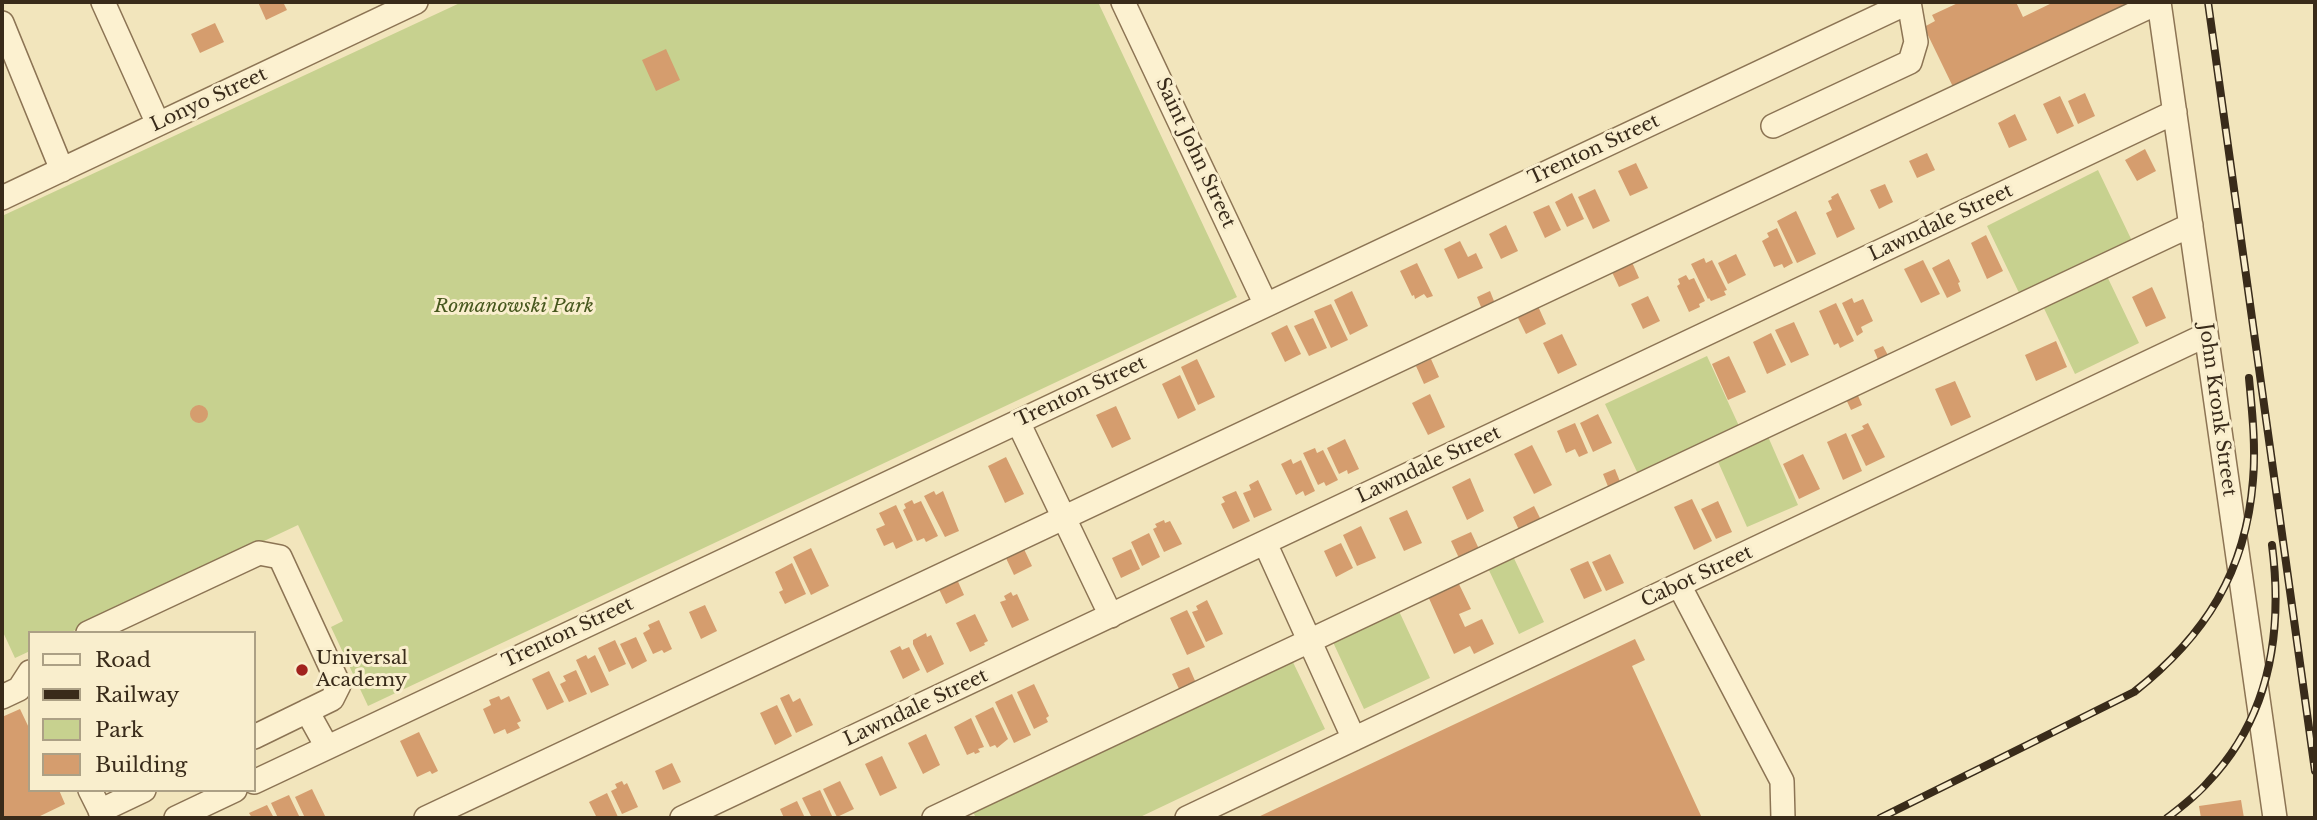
<!DOCTYPE html>
<html>
<head>
<meta charset="utf-8">
<style>
	body { margin:0 }
	#map { position:relative; width:2317px; height:820px; overflow:hidden; background:#f2e5bc; font-family:"Libre Baskerville",serif }
	canvas { display:block }
	.frame { position:absolute; inset:0; border:4px solid #392b1a; pointer-events:none }
	.legend { position:absolute; left:28px; top:631px; width:228px; height:161px; box-sizing:border-box; background:#f9eecd; border:2px solid #aca085; margin:0; padding:9px 12px; list-style:none; font-size:21px; color:#392b1a }
	.legend li { display:flex; align-items:center; gap:14px; height:35px }
	.legend b { width:35px; border:2px solid #aca085 }
</style>
</head>
<body>
<div id="map">
<canvas width="2317" height="820"></canvas>
<div class="frame"></div>
<ul class="legend">
<li><b style="height:9px;background:#fcf1d0"></b>Road</li>
<li><b style="height:9px;background:#392b1a"></b>Railway</li>
<li><b style="height:19px;background:#c7d18f"></b>Park</li>
<li><b style="height:19px;background:#d59d6e"></b>Building</li>
</ul>
</div>
<script>
const context = document.querySelector('canvas').getContext('2d');
context.lineJoin = 'round';
function fillPath(path, color) {
  context.fillStyle = color;
  context.fill(path, 'evenodd');
}
function stroke(path, color, width, dash) {
  context.strokeStyle = color;
  context.lineWidth = width;
  context.lineCap = dash ? 'butt' : 'round';
  context.setLineDash(dash || []);
  context.stroke(path);
}
function write(font, color, halo, rows, align = 'center') {
  context.font = font + ' "Libre Baskerville",serif';
  context.lineWidth = 6;
  context.setLineDash([]);
  context.textBaseline = 'middle';
  context.strokeStyle = halo;
  context.fillStyle = color;
  for (const [text, x, y, turn = 0] of rows) {
    context.save();
    context.translate(x, y);
    context.rotate((+turn || 0) * Math.PI / 180);
    context.textAlign = isNaN(turn) ? turn : align;
    if (halo) context.strokeText(text, 0, 0);
    context.fillText(text, 0, 0);
    context.restore();
  }
}
fillPath(new Path2D(`
	M462,2H1098L1237,297L368,706L331,627L343,621L298,525L69,633H30V651L15,658L2,630V216Z
	M2098,170L2133,243L2021,297L1987,226Z
	M2105,272L2139,343L2075,374L2041,302Z
	M1707,356L1739,426L1638,474L1605,404Z
	M1766,432L1798,505L1747,527L1715,455Z
	M1511,552L1544,622L1519,634L1486,564Z
	M1398,609L1430,678L1364,709L1332,640Z
	M1291,658L1325,729L1138,818H976L972,810Z`), '#c7d18f');
fillPath(new Path2D(`
	M258,2H283L287,10L266,20Z
	M1960,2H2016L2023,17L2054,2H2130V6L1955,91L1924,27L1935,21L1932,15Z
	M215,23L224,42L200,53L191,34Z
	M666,49L680,80L656,91L642,60Z
	M2085,93L2095,116L2078,124L2068,101Z
	M2060,96L2074,126L2057,134L2043,104Z
	M2015,114L2027,140L2009,148L1998,123Z
	M2145,149L2156,171L2137,181L2125,160Z
	M1927,153L1935,170L1917,178L1909,161Z
	M1636,163L1648,188L1630,196L1618,171Z
	M1885,184L1893,202L1879,209L1870,190Z
	M1595,189L1610,221L1593,229L1578,197Z
	M1572,193L1584,219L1567,227L1555,202Z
	M1838,193L1855,229L1837,238L1826,213L1832,210L1828,201L1832,199L1831,197Z
	M1549,205L1561,230L1545,238L1533,212Z
	M1796,211L1816,254L1797,263L1777,221Z
	M1506,225L1518,251L1501,259L1489,234Z
	M1777,228L1793,263L1784,268L1782,264L1774,267L1762,241L1769,237L1767,233Z
	M1986,235L2003,271L1987,279L1971,243Z
	M1460,241L1468,257L1476,253L1483,268L1458,279L1444,249Z
	M1736,254L1746,275L1728,284L1718,263Z
	M1704,258L1706,263L1712,260L1727,290L1724,291L1726,295L1711,301L1709,298L1708,299L1691,264Z
	M1949,259L1960,282L1958,283L1961,291L1947,298L1932,268Z
	M1631,260L1639,278L1619,287L1611,270Z
	M1923,260L1940,294L1921,303L1904,269Z
	M1417,263L1433,296L1427,298L1424,294L1415,299L1414,295L1412,296L1400,271Z
	M1686,275L1689,280L1694,278L1705,301L1699,304L1700,307L1689,312L1677,286L1680,284L1678,279Z
	M2152,287L2166,318L2146,327L2132,297Z
	M1352,291L1368,326L1350,335L1334,300Z
	M1490,291L1496,306L1483,312L1477,297Z
	M1648,296L1660,321L1643,329L1631,304Z
	M1852,298L1854,303L1863,299L1873,321L1861,327L1863,332L1857,336L1842,303Z
	M1836,303L1854,341L1840,348L1838,343L1834,345L1819,311Z
	M1331,304L1348,340L1331,348L1314,311Z
	M1537,304L1546,324L1526,334L1516,314Z
	M1313,318L1327,348L1309,356L1294,326Z
	M1794,322L1809,355L1791,363L1775,330Z
	M1287,325L1301,354L1285,362L1271,333Z
	M1771,333L1786,365L1767,374L1753,342Z
	M1562,334L1577,365L1558,374L1543,343Z
	M2056,341L2067,367L2036,381L2025,355Z
	M1883,346L1890,359L1880,364L1874,350Z
	M1729,356L1746,392L1728,400L1712,364Z
	M1197,359L1215,397L1198,405L1181,367Z
	M1431,359L1439,377L1424,384L1416,366Z
	M1180,375L1196,410L1178,419L1162,384Z
	M1955,381L1971,417L1951,426L1935,389Z
	M1856,391L1862,405L1851,410L1845,397Z
	M1430,394L1445,427L1428,435L1412,403Z
	M190 414a9 9 0 1 1 18 0a9 9 0 1 1-18 0Z
	M1116,406L1131,439L1112,448L1096,415Z
	M1598,414L1612,443L1593,452L1580,423Z
	M1575,423L1588,453L1579,457L1575,449L1566,453L1557,431Z
	M1868,423L1885,457L1866,466L1851,435L1864,429L1862,426Z
	M1846,433L1862,471L1843,480L1827,442Z
	M1345,439L1359,469L1348,474L1347,470L1339,474L1327,448Z
	M1532,445L1552,485L1534,494L1514,454Z
	M1315,448L1317,453L1323,450L1338,480L1326,486L1324,482L1318,485L1303,453Z
	M1803,454L1820,489L1799,499L1783,464Z
	M1006,457L1024,494L1005,503L988,466Z
	M1291,459L1293,464L1301,460L1315,491L1305,496L1303,491L1296,495L1281,464Z
	M1615,469L1621,484L1609,489L1603,474Z
	M1470,478L1484,511L1467,520L1452,487Z
	M1258,480L1272,510L1254,518L1243,493L1251,490L1249,485Z
	M934,491L936,495L943,491L959,531L945,537L924,496Z
	M1236,491L1250,521L1233,529L1221,504L1225,502L1222,497Z
	M1692,499L1712,541L1694,550L1674,507Z
	M912,500L914,504L921,501L938,536L926,542L924,538L917,541L903,510L906,508L904,504Z
	M1718,501L1732,532L1716,539L1701,509Z
	M896,505L913,541L896,549L893,542L884,546L876,529L885,525L879,513Z
	M1534,506L1542,522L1520,532L1513,517Z
	M1407,510L1422,543L1404,551L1389,518Z
	M1164,520L1165,523L1170,521L1182,544L1164,552L1153,529L1157,527L1155,524Z
	M1361,526L1376,558L1357,566L1343,535Z
	M1471,532L1479,549L1459,558L1451,541Z
	M1149,533L1160,557L1142,566L1131,542Z
	M1341,543L1353,568L1336,577L1324,551Z
	M1023,547L1032,566L1014,575L1005,556Z
	M811,548L829,586L811,595L793,557Z
	M1131,549L1140,569L1121,578L1112,558Z
	M1610,554L1624,583L1606,591L1592,562Z
	M1588,561L1602,591L1584,599L1570,569Z
	M792,563L806,594L785,604L779,592L783,590L775,572Z
	M956,577L964,595L946,604L937,585Z
	M1457,580L1471,609L1459,614L1465,627L1482,619L1494,644L1474,654L1470,646L1454,654L1427,594Z
	M1011,592L1013,596L1017,594L1029,620L1012,628L1000,602L1006,600L1004,596Z
	M1207,600L1223,634L1206,642L1192,612L1198,610L1196,606Z
	M705,605L717,631L701,639L689,612Z
	M1187,610L1205,647L1187,655L1170,618Z
	M975,614L988,641L984,643L985,645L970,652L956,623Z
	M659,620L672,649L664,653L662,650L653,654L643,633L650,629L648,625Z
	M926,633L927,637L931,635L944,664L927,673L913,644V640Z
	M636,637L647,661L632,669L620,644Z
	M1635,639L1645,660L1632,666L1702,818H1256Z
	M615,640L626,664L609,672L598,648Z
	M900,646L902,650L909,647L920,670L903,679L890,651Z
	M586,655L588,659L595,655L609,685L591,693L576,660Z
	M1189,667L1196,683L1180,691L1172,674Z
	M576,670L587,694L569,702L560,684L566,681L563,676Z
	M549,671L564,702L547,710L532,679Z
	M1034,684L1049,716L1046,718L1048,722L1034,729L1017,692Z
	M789,694L793,702L800,698L813,725L796,733L780,698Z
	M1012,694L1031,735L1014,743L995,702Z
	M499,696L501,700L509,696L521,721L517,723L520,728L507,734L505,729L494,734L483,709L491,705L489,700Z
	M777,705L792,736L775,745L760,713Z
	M993,707L1008,739L997,748L995,745L990,747L975,716Z
	M20,709L30,730V790H59L65,804L36,818H2V717Z
	M971,718L984,747L978,749L980,752L975,754L974,752L967,755L954,727Z
	M419,732L438,771L432,774L430,771L417,777L400,741Z
	M926,734L940,765L923,774L908,743Z
	M882,756L897,788L880,796L865,764Z
	M672,763L681,782L663,790L655,771Z
	M622,781L624,785L627,783L638,807L622,814L611,791L617,788L615,784Z
	M840,781L854,809L837,817L823,789Z
	M312,789L326,818H305L295,797Z
	M820,790L833,818H812L802,798Z
	M607,793L618,817L597,818L589,802Z
	M289,795L300,818H278L271,803Z
	M2241,800L2244,818H2201L2199,806Z
	M797,801L805,818H784L780,809Z
	M267,805L274,818H252L249,813Z`), '#d59d6e');
const minor = new Path2D(`
	M103,2L158,124
	M1123,2L1266,305
	M2159,2L2275,818
	M2,23L62,170
	M1773,126L1910,62L1916,42L1909,2
	M2,198L416,2
	M1018,422L1111,616
	M1265,543L1354,739
	M1679,585L1782,781L1783,818
	M88,633L259,553L280,557L339,685L332,699L254,737
	M2,697L19,689L30,672
	M307,711L327,747
	M254,782L1909,2
	M90,790L104,818
	M100,811L144,790
	M176,818L235,790
	M426,818L2159,2
	M682,818L2175,112
	M934,818L2191,225
	M1187,818L2206,335`);
stroke(minor, '#8c7454', 26);
stroke(minor, '#fcf1d0', 23);
const rail = new Path2D(`
	M2208,2L2315,771
	M1880,818L2134,692C2205,636 2246,572 2253,480C2256,446 2252,411 2249,378
	M2167,818C2181,807 2196,796 2208,782C2270,717 2283,631 2272,545`);
stroke(rail, '#392b1a', 8);
stroke(rail, '#f9eecd', 5, [16]);
for (const [x, y, r, color] of [
	[302,670,7,"#a1221d"]
]) {
  const dot = new Path2D();
  dot.arc(x, y, r, 0, 2 * Math.PI);
  context.fillStyle = color;
  context.fill(dot);
  stroke(dot, '#f9eecd', 2.5);
}
write('19px', '#392b1a', '#f9eecd', [
	["Lonyo Street",209,100,-25],
	["Trenton Street",1594,150,-25],
	["Saint John Street",1195,153,65],
	["Lawndale Street",1941,223,-25],
	["Trenton Street",1081,392,-25],
	["John Kronk Street",2217,410,82],
	["Lawndale Street",1429,465,-25],
	["Cabot Street",1697,577,-25],
	["Trenton Street",568,633,-25],
	["Lawndale Street",916,708,-25]
]);
write('italic 19px', '#47581e', '#f9eecd', [
	["Romanowski Park",514,307]
]);
write('19px', '#392b1a', '#f9eecd', [
	["Universal",316,659],
	["Academy",316,681]
], 'left');
</script>
</body>
</html>
